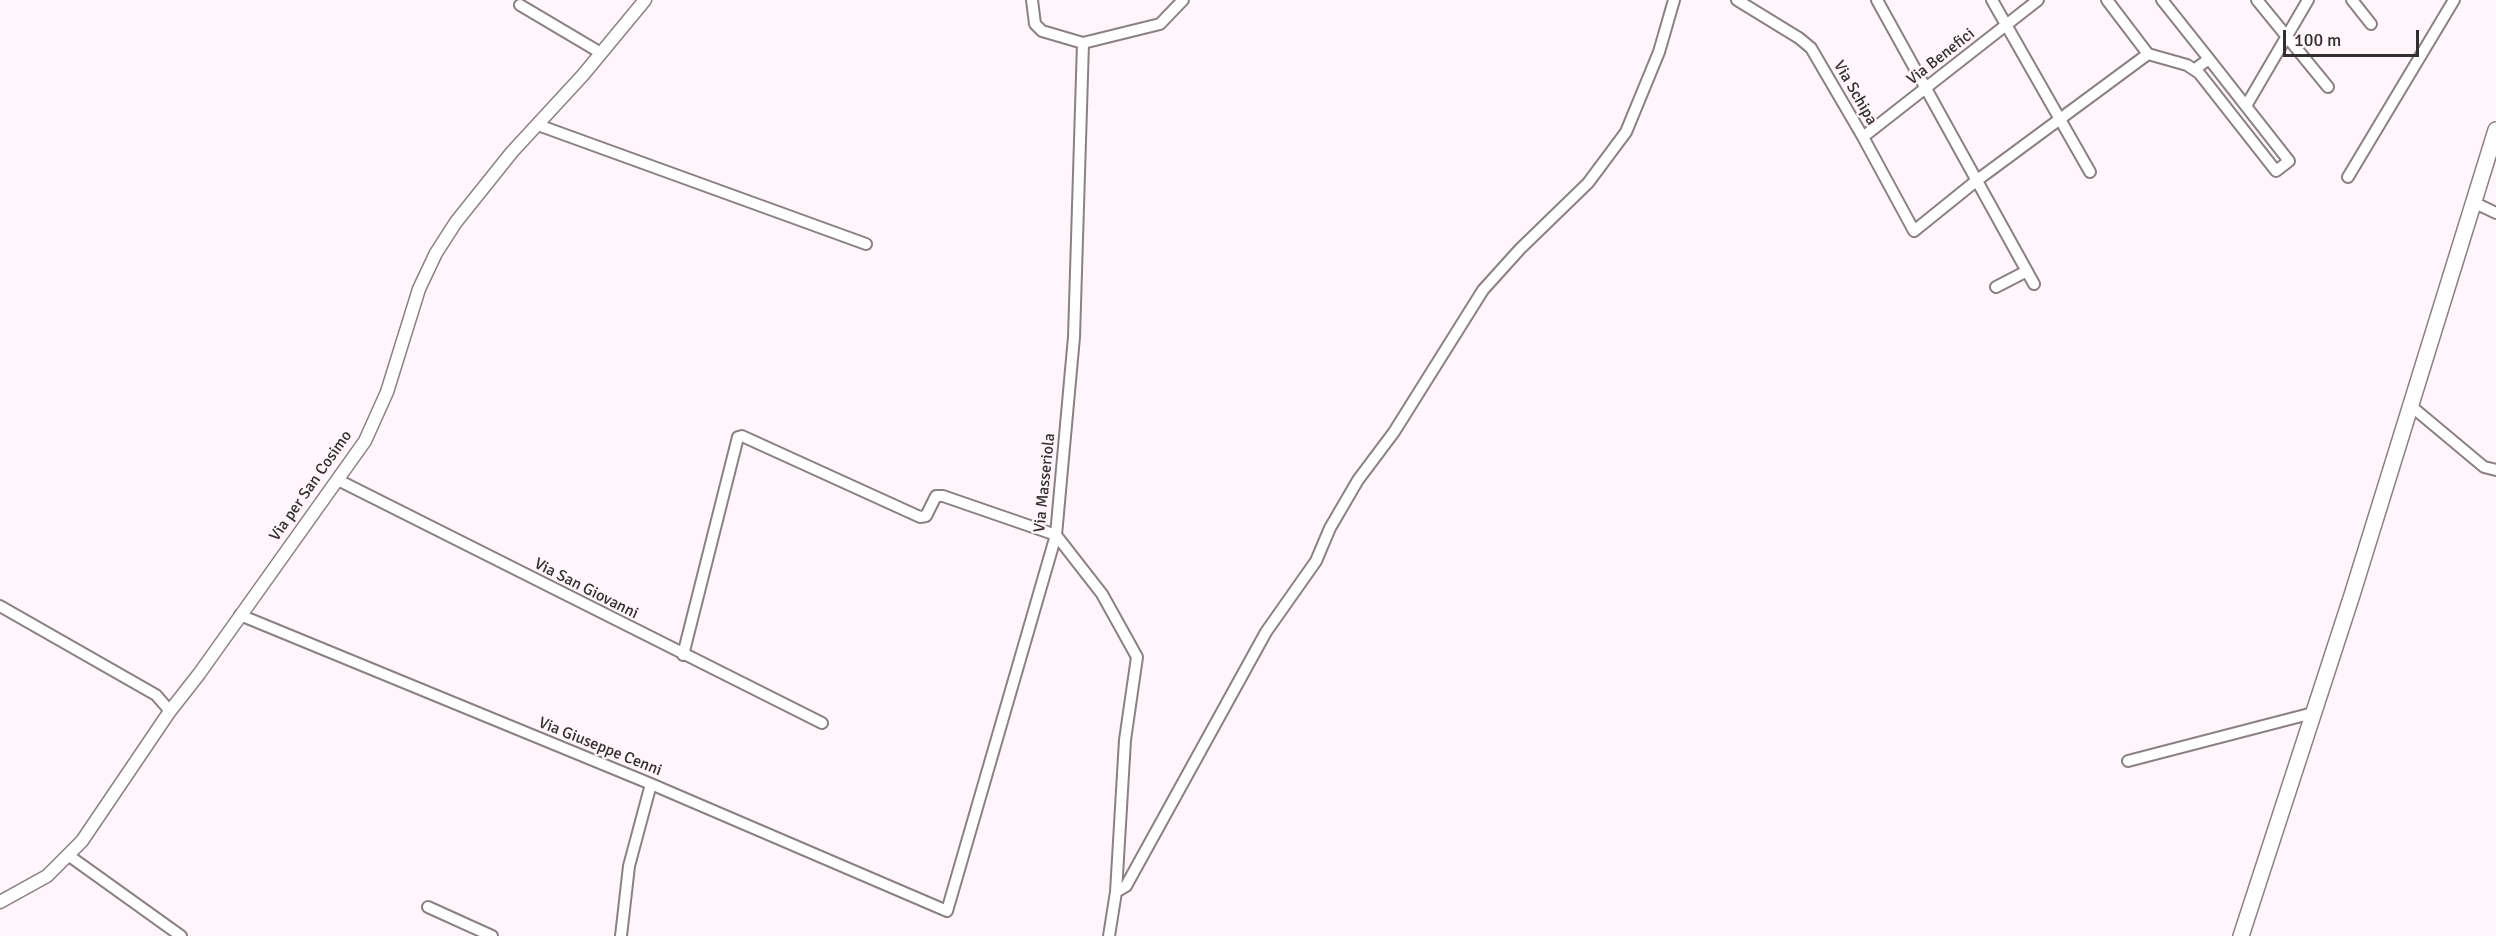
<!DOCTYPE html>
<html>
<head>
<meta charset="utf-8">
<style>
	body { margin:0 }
	#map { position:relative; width:2496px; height:936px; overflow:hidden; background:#fff5fa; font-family:Signika,sans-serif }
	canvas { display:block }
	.scale { position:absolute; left:2283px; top:30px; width:136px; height:27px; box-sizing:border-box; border:3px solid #332f31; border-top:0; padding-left:8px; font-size:18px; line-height:21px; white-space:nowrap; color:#332f31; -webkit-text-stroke:4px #fff5fa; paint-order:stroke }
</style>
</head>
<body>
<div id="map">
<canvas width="2496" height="936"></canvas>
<div class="scale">100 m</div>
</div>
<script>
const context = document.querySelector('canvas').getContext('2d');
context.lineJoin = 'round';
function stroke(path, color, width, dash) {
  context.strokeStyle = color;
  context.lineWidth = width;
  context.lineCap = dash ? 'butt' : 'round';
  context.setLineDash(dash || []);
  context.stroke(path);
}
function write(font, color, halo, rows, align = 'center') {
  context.font = font + ' Signika,sans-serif';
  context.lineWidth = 4.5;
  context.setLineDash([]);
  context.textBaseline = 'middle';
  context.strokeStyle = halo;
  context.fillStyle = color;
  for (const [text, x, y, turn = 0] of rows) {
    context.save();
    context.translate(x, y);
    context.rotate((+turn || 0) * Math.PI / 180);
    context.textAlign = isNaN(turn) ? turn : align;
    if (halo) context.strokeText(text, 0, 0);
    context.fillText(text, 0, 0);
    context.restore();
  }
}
const minor = new Path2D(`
	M1032,0L1035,24L1042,31L1083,43L1160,24L1183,0
	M1737,0L1799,38L1811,48L1863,137L1914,231L1976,181L2148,54
	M1877,0L2034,284
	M1992,0L2090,172
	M2107,0L2148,54L2187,65L2199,73L2276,171L2289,161L2209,59L2195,69
	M2162,0L2209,59
	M2257,0L2328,87
	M2352,0L2371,24
	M520,5L601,53
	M2246,106L2308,0
	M538,125L866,244
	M1863,137L2038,0
	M2348,177L2454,0
	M2473,202L2496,213
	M1996,287L2027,271
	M2411,406L2484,467L2496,470
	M338,480L822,723
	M0,606L156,695L170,711
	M240,615L651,784L947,911L1056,535L1074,337L1083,43
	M683,655L738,437L742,436L920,517L926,516L936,496H943L1056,535L1102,594L1137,657L1125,740L1116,892L1109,936
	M2128,761L2313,713
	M68,855L181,936
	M1116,892L1126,886L1266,632L1316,561L1330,528L1358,480L1394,432L1483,290L1520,249L1588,183L1626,132L1659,52L1674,0
	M428,907L492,936
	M621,936L629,866L651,784`);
const tertiary = new Path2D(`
	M0,902L47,876L82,841L170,711L199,674L365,441L387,392L419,289L436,253L456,222L512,152L583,75L645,0`);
const secondary = new Path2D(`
	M2241,936L2352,595L2496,130`);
stroke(minor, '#8a8185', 14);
stroke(tertiary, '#8a8185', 15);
stroke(secondary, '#8a8185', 18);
stroke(minor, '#fff', 10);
stroke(tertiary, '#fff', 12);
stroke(secondary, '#fff', 15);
write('16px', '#332f31', '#fff5fa', [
	["Via Benefici",1941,57,-38],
	["Via Schipa",1855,93,60],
	["Via Masseriola",1045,483,-84],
	["Via per San Cosimo",311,486,-55],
	["Via San Giovanni",586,589,27],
	["Via Giuseppe Cenni",600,747,22]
]);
</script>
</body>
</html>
